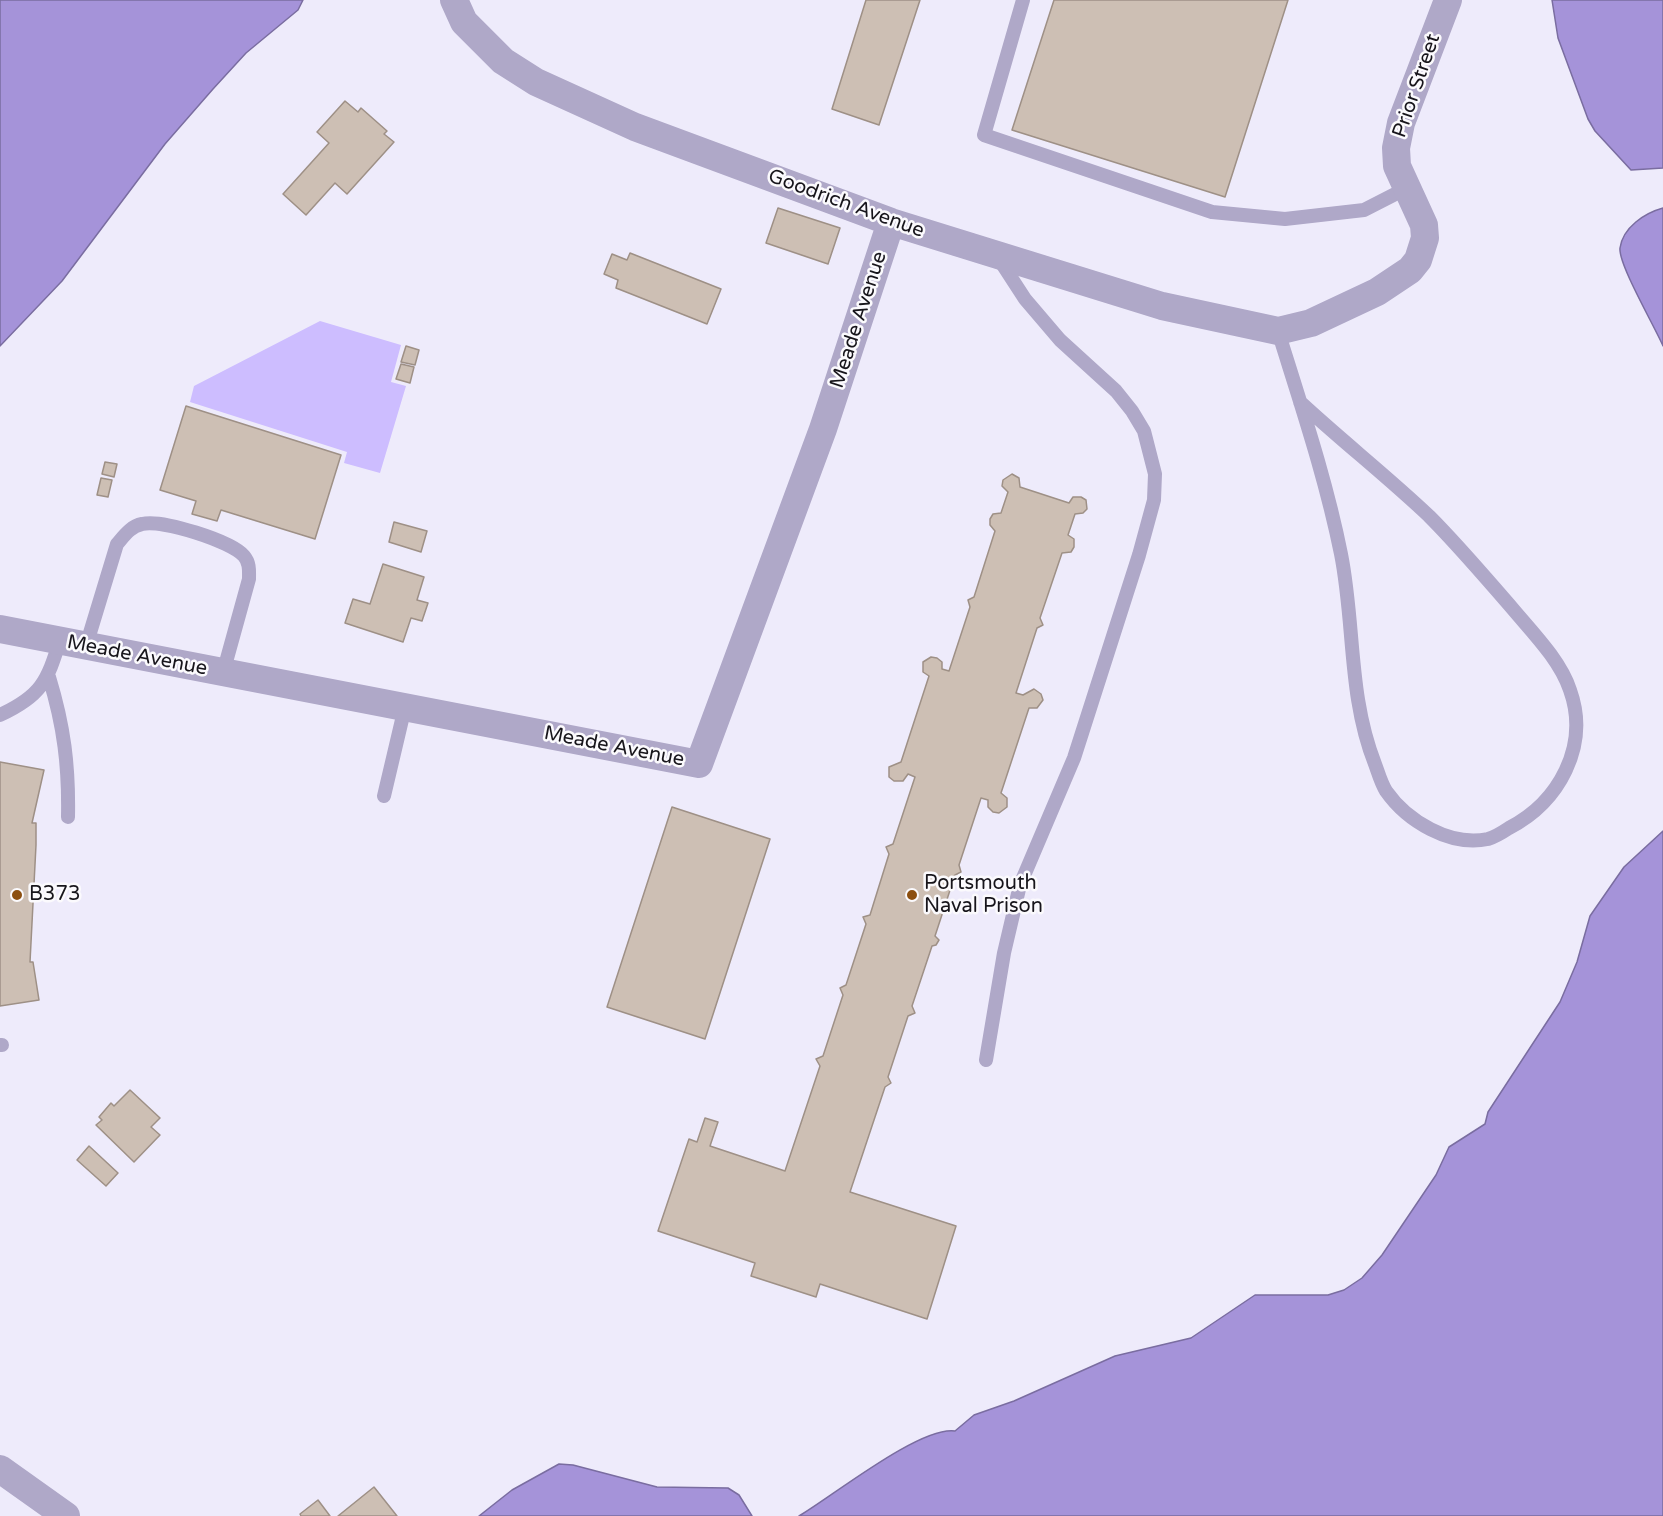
<!DOCTYPE html>
<html>
<head>
<meta charset="utf-8">
<style>
	body { margin:0 }
	canvas { display:block; background:#eeebfb }
</style>
</head>
<body>
<canvas width="1663" height="1516"></canvas>
<script>
const context = document.querySelector('canvas').getContext('2d');
context.lineJoin = 'round';
function fillPath(path, color) {
  context.fillStyle = color;
  context.fill(path, 'evenodd');
}
function stroke(path, color, width, dash) {
  context.strokeStyle = color;
  context.lineWidth = width;
  context.lineCap = dash ? 'butt' : 'round';
  context.setLineDash(dash || []);
  context.stroke(path);
}
function write(font, color, halo, rows, align = 'center') {
  context.font = font + ' "Varela Round",sans-serif';
  context.lineWidth = 5;
  context.setLineDash([]);
  context.textBaseline = 'middle';
  context.strokeStyle = halo;
  context.fillStyle = color;
  for (const [text, x, y, turn = 0] of rows) {
    context.save();
    context.translate(x, y);
    context.rotate((+turn || 0) * Math.PI / 180);
    context.textAlign = isNaN(turn) ? turn : align;
    if (halo) context.strokeText(text, 0, 0);
    context.fillText(text, 0, 0);
    context.restore();
  }
}
fillPath(new Path2D(`
	M320,321L401,345L391,382L406,386L380,473L344,463L347,452L190,402L194,386Z`), '#cdbdff');
const water = new Path2D(`
	M0,0H303L298,10L246,53L213,89L165,144L62,281L0,346Z
	M1552,0H1663V168L1631,170L1595,131L1588,119L1558,38Z
	M1663,208V346C1655,327 1618,264 1620,248C1623,227 1645,213 1663,208Z
	M1663,831V1516H799C833,1496 920,1426 955,1431L974,1415L1014,1401L1115,1356L1191,1338L1255,1295H1328L1344,1290L1362,1278L1382,1255L1436,1175L1449,1147L1485,1124L1488,1112L1560,1002L1577,962L1590,916L1624,867Z
	M559,1464L573,1465L657,1487L728,1488L739,1495L752,1516H479L512,1490Z`);
fillPath(water, '#a593d9');
stroke(water, '#7a6da0', 1.5);
const building = new Path2D(`
	M866,0H920L879,125L832,109Z
	M1054,0H1288L1225,197L1012,130Z
	M345,101L358,112L361,108L387,131L384,134L394,142L347,194L335,183L306,215L283,194L329,143L317,132Z
	M778,208L840,228L828,264L766,243Z
	M630,253L721,289L707,324L616,288L618,280L604,274L612,254L627,260Z
	M406,346L419,350L415,365L401,362Z
	M401,364L414,367L410,383L396,379Z
	M186,406L341,455L315,539L221,510L217,521L192,514L196,501L160,490Z
	M105,462L117,464L114,477L102,474Z
	M1012,474L1019,478L1020,487L1069,503L1073,497H1081L1086,500L1087,509L1083,513L1075,514L1068,535L1074,539V547L1071,552L1062,553L1040,618L1043,625L1037,628L1016,693L1023,695L1034,689L1041,694L1043,700L1037,708H1029L1001,793L1007,798V807L999,813L993,812L988,807V800L981,798L959,865L961,872L955,875L935,936L939,940L936,945L932,946L912,1006L915,1013L908,1016L888,1077L891,1083L885,1087L850,1192L956,1226L927,1319L820,1284L816,1297L751,1276L755,1263L658,1231L689,1139L697,1142L705,1118L718,1122L710,1146L785,1171L820,1066L816,1059L823,1056L843,995L840,988L846,985L866,924L863,917L870,915L889,854L886,847L893,844L915,777L908,774L903,781H894L889,777V767L901,762L929,676L923,672V662L931,657L937,658L942,662V669L949,671L970,607L968,600L974,597L995,531L990,525V519L993,514L1001,513L1008,492L1002,486L1003,480Z
	M101,478L112,480L108,497L97,495Z
	M394,522L427,531L421,552L389,542Z
	M383,564L424,577L417,600L428,603L422,621L411,618L403,642L345,623L353,599L370,604Z
	M0,762L44,770L32,823H36V845L30,962H33L39,1000L0,1006Z
	M672,807L770,839L705,1039L607,1007Z
	M130,1090L160,1118L151,1127L160,1135L134,1162L96,1125L102,1120L99,1117L111,1103L114,1106Z
	M89,1146L118,1173L106,1186L77,1160Z
	M374,1487L397,1516H338Z
	M318,1500L330,1516H301L300,1514Z`);
fillPath(building, '#cdbfb4');
stroke(building, '#9e9086', 1.5);
stroke(new Path2D(`
	M1023,0L984,135L1212,212L1285,219L1364,210L1407,188
	M1278,331C1301,405 1326,479 1341,554C1355,624 1348,696 1375,764C1378,772 1381,783 1386,791C1407,821 1450,847 1488,839C1495,837 1503,832 1509,828C1559,802 1590,746 1570,690C1560,660 1533,633 1512,608C1485,577 1458,545 1429,516C1388,477 1342,441 1300,402
	M86,646L117,544C124,536 131,526 142,524C162,519 231,541 244,556C250,563 249,571 249,579L223,673
	M49,677C64,726 69,766 68,817
	M0,715C41,696 47,682 60,640
	M384,796L405,707
	M0,1045H2
	M986,1060L1004,953L1020,885L1074,758L1139,555L1154,500L1155,474L1144,431L1132,411L1116,391L1060,340L1025,299L999,259`), '#afa8c8', 14);
stroke(new Path2D(`
	M454,0L464,22L503,61L536,82L635,127L891,222L1162,306L1278,331L1311,323L1377,292L1410,270L1418,260L1425,238L1424,225L1397,166L1396,148L1401,123L1448,0
	M0,629L699,764L823,429L891,222
	M0,1469L66,1516`), '#afa8c8', 28);
for (const [x, y, r, color] of [
	[17,895,6,"#8c4f10"],
	[912,895,6,"#8c4f10"]
]) {
  const dot = new Path2D();
  dot.arc(x, y, r, 0, 2 * Math.PI);
  context.fillStyle = color;
  context.fill(dot);
  stroke(dot, '#fbfafd', 2);
}
write('20px', '#17151b', '#fbfafd', [
	["Prior Street",1417,86,-71],
	["Goodrich Avenue",846,204,20],
	["Meade Avenue",859,320,-72],
	["Meade Avenue",137,656,11],
	["Meade Avenue",614,747,11]
]);
write('20px', '#17151b', '#fbfafd', [
	["Portsmouth",924,884],
	["Naval Prison",924,907],
	["B373",29,895]
], 'left');
</script>
</body>
</html>
